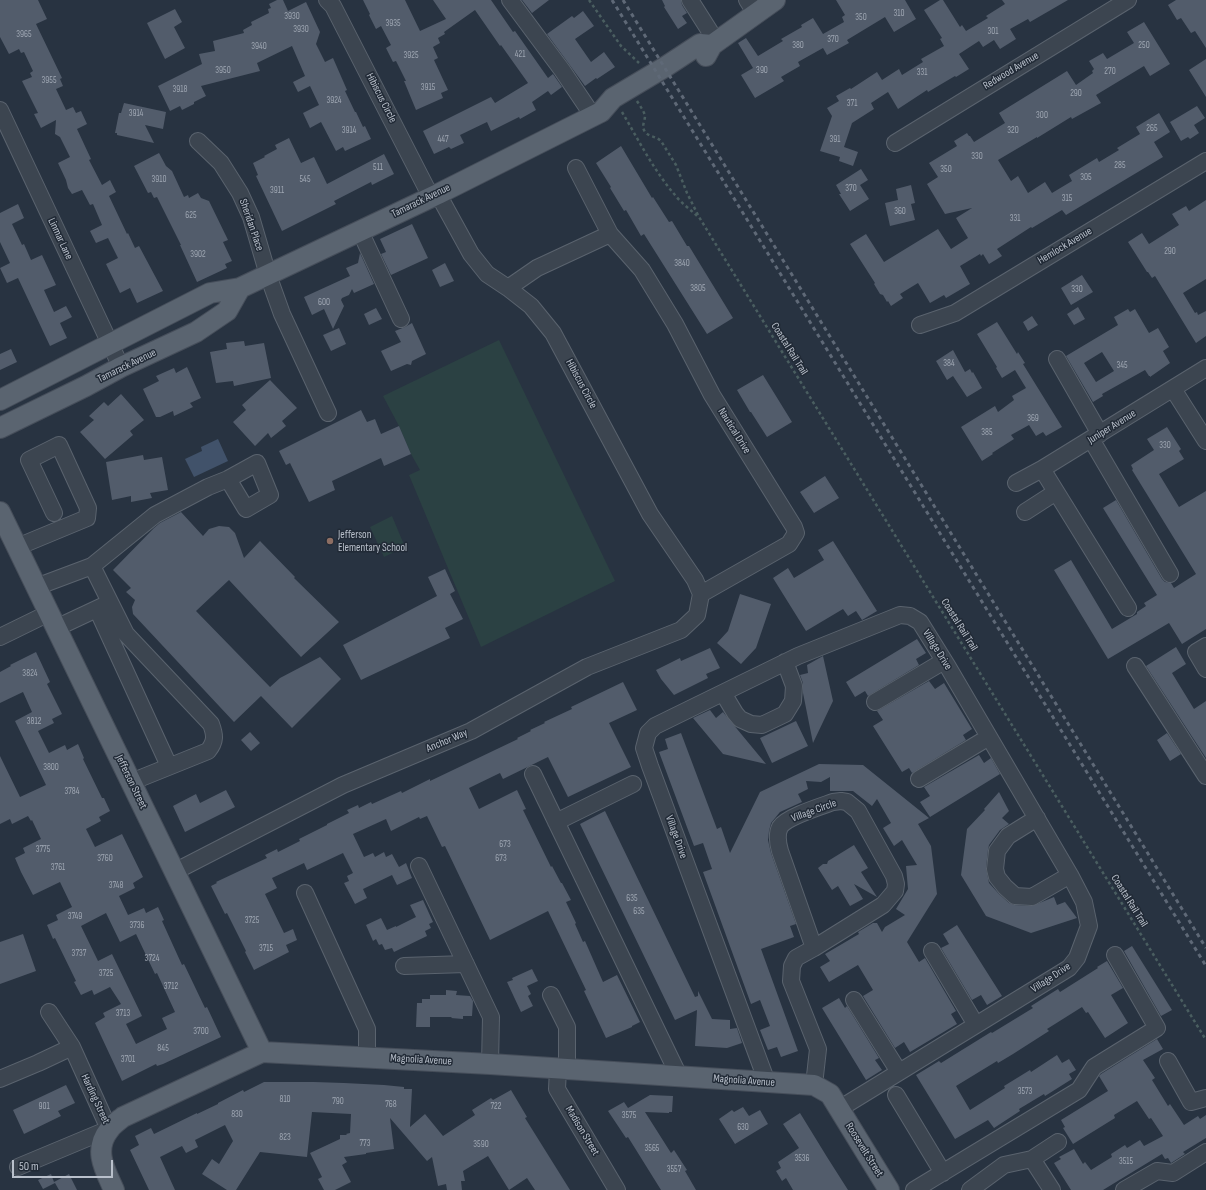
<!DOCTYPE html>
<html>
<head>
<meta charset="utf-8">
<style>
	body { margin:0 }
	#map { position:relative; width:1206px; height:1190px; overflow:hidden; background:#283341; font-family:"Sofia Sans Condensed",sans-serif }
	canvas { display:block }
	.scale { position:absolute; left:12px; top:1160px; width:101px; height:18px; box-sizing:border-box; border:2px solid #b9c0cb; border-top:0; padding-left:5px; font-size:12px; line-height:14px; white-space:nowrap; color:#b9c0cb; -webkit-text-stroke:3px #212a36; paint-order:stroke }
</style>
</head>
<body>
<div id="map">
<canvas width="1206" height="1190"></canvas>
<div class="scale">50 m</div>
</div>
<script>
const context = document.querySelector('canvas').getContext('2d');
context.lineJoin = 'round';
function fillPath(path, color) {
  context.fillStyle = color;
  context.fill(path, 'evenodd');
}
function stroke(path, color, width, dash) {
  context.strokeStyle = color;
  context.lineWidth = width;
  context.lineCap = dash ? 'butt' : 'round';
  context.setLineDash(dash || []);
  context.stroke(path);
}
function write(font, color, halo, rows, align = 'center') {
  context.font = font + ' "Sofia Sans Condensed",sans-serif';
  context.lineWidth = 3;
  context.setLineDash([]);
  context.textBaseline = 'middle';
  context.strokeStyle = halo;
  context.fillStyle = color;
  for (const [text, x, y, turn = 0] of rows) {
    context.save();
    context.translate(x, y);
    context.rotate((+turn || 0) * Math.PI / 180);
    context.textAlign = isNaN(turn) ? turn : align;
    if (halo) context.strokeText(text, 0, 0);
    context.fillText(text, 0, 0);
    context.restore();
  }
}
fillPath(new Path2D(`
	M499,340L615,581L481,647L409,475L420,470L411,454L399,426L383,396Z
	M392,516L405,547L384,557L370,527Z`), '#2b4143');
fillPath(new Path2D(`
	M218,439L228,461L194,477L185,459L202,451L201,447Z`), '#41526a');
fillPath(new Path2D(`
	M0,0H38L47,19L36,24L62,78L60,79L63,86L56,89L66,110L73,107L76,113L81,111L87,124L77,129L91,159L89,160L102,185L110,180L116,192L109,196L127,234L128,233L135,248L139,246L163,291L137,303L130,288L120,293L106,264L118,258L108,238L96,243L90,231L102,225L93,204L90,205L82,190L72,194L68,188L66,180L58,163L70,157L60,137L55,134L56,120L41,128L34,114L38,113L22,81L32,77L30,73L33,71L24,52L21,53L19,49L9,54L0,37Z
	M277,0H283L288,11L306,2L320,32L316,44L325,62L333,58L347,90L345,91L355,112H356L363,127L365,126L371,139L345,151L343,147L336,151L321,122L310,128L303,113L319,105L310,86L298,92L293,82L305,76L292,46L257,63L260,71L201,86L206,96L194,102V104L182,110L180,106L170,111L158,86L202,64L199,54L215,51L213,41L244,33L243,30L252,25L251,22L269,13L268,9L271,8L269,4Z
	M363,0H405L420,31L446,19L433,0H491L513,32L515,31L548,78L553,74L562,87L551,95L548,91L532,102L536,110L520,119L519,117L491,131L487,122L460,135L464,143L451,149L449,147L434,154L423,131L491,97L495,103L528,83L501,45L500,46L475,10L444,32L445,34L438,38L440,43L433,47L438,58L434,60L448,90L441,93L443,98L416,110L404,81H406L396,61L393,62L386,48L391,45L381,26L376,29L369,15L370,14Z
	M522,0H549L532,13Z
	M662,0H681L682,5L687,13L682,16L687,23L678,29L664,7L665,6Z
	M836,0H905L916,19L894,32L885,17L847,40L849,43L827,55L823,48L798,62L800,66L781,77L784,81L755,98L741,75L753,68L738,43L746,38L758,56L783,41L781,39L802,27L801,25L813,18L823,34L844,22L842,17L845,15Z
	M940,0H943L960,27L962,25L966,31L988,18L986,16L1005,4L1002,0H1068L1030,22L1028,19L1010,29L1016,39L1000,49L994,40L983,47L979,41L959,54L969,69L956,77L955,76L928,92L927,90L898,109L888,92L871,103L874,109L852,123L844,147L858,152L853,166L839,161L840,157L820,151L832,116L827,108L839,101L836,96L850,88L851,89L877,72L882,80L899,69L902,75L923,62L921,59L944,46L940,39L942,38L924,10Z
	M1176,0H1206V48L1195,31L1191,33L1181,18L1177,20L1168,5Z
	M175,9L182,22L174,27L185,48L165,59L147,23Z
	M583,11L594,26L575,39L591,62L604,52L615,67L597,79L596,78L585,86L547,34L572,16L574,18Z
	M1144,22L1170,64L1150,76L1144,66L1096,95L1101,103L1072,119L1071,117L1037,138V137L998,160L1011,181L1018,176L1028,193L1045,182L1052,193L1072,181L1069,175L1097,158L1099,162L1119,150L1117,148L1140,134L1136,127L1159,113L1170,132L1154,142L1163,157L1066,215L1062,210L1032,228L1031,227L997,249L1002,256L989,264L983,254L981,256L980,254L960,266L970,284L946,298L944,295L930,303L918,283L900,294L903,298L891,306L888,301L887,302L883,295L880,294L874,284L875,283L850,244L866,234L884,262L938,229L951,249L968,238L956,218L972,208L945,214L927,184L938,177L929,163L957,146L954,141L967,133L969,136H970L974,142L1005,123L999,113L1067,71L1076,85L1093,73L1092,71L1094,69L1089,61L1103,53L1107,59L1134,43L1127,32Z
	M1206,59V97L1189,70Z
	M124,103L166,112L163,129L145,125L154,143L117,135V133H115L119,113H121Z
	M1197,106L1205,118L1194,125L1199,133L1190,139L1188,137L1181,141L1170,122Z
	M289,138L301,163L314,157L327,184L384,154L394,174L372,185L371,182L334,201L336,204L282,231L256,176L258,175L253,163L265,157L264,156L277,149L275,145Z
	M621,146L652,198L653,197L669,222L672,221L687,246H689L733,318L707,334L644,234L641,236L626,210L624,211L610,188L611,187L596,163Z
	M159,153L166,166L172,171L184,197L188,195L189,198L198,193L201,198L209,201L228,240L223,242L232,261L225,264L227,268L197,282L180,245H181L157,197L154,198L151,192L148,193L134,166Z
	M861,169L868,180L860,185L869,199L850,211L839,194H841L836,185Z
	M911,185L915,203L911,204L915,220L890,226L885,203L898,200L896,189Z
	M1206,200V279L1183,293L1195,313L1197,312L1198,315L1206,311V336L1196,343L1155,276L1152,278L1148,272H1147L1128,242L1142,233L1149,244L1179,225L1172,214L1186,206L1189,211Z
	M18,204L24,218L12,224L22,245L24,244L31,260L42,255L56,285L44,290L54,312L66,306L72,317L60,323L67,338L50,346L18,278L7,283L0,268L10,263L0,242V213Z
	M412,224L428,258L391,275L381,254L386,252L380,239Z
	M360,253L374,284L354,293L352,289L349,295L342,298L341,300L344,306L333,329L324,309L312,315L304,297L350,276L346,268L358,263Z
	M445,263L454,281L440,287L432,270Z
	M1082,275L1093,292L1071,305L1061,288Z
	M1078,307L1085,319L1074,325L1067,314Z
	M376,308L382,319L369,325L364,314Z
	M1128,309L1130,312L1135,309L1149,333L1158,328L1169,347L1163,351L1170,363L1150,377V376H1149L1145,370L1102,394L1103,396L1093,402L1066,356L1118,325L1114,317ZM1102,352L1114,371L1096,382L1084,363Z
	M1032,316L1038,325L1028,331L1023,322Z
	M997,322L1017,354L1018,352L1025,363L1023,364L1062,427L1046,436L1043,432L1036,436L1029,425L1011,435L1014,439L992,453L993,454L982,461L961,427L995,406L998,412L1014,400L1012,396L1026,388L1015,370L1002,378L996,368L997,367L977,334Z
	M412,323L426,354L412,361L411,365L407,364L391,371L381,351L401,342L395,331L405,327Z
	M339,328L346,344L331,351L323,335Z
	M244,341L245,346L264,343L271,378L234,386L233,381L216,383L210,352L227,349L226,343Z
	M11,349L17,362L0,370V354Z
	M953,350L965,372L970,369L972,373L973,372L982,388L967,397L953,376L947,380L936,361Z
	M187,367L201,398L190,403L193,407L174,416L173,411L160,417H156L143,389L159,381L156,376L174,368L176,373Z
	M763,375L792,422L767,437L751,412H750L737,390Z
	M270,380L297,408L282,421L286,426L271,438L268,433L255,446L233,422L246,410L242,405Z
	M121,394L144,420L130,431L133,435L105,459L80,432L94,420L89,416L104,402L108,406Z
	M361,410L367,422L375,419L381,434L399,426L411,454L384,466L381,458L332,481L335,490L309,502L290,463L286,465L279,451Z
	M1167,427L1181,449L1179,451L1184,459L1159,474L1179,507L1206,491V629L1182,644L1169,623L1108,659L1054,570L1071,560L1112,629L1137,614V612L1146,606L1144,603L1157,595L1103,508L1116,500L1162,579L1165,582L1171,583L1174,588L1196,574L1132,470L1133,469L1131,465L1154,450L1147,439Z
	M143,455L144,460L162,457L168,490L150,493L152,498L131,502V496L112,500L106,462Z
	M825,476L839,498L814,513L800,492Z
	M181,512L203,536L209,529L219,526L229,527L235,533L244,558L260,541L295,577L294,578L339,622L301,657L229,580L196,611L270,687L280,678L320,657L341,679L292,728L261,696L234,722L133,614L132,607L135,600L126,592L131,588L113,570L154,528L160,523Z
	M833,541L877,611L862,620L856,611L848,616L843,609L806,631L773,578L788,568L794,578L824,560L818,550Z
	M445,569L455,591L450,594L463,619L445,628L450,638L361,680L343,645L437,596L428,577Z
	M740,594L771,604L756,648L741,664L717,643L728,631Z
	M917,639L926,653L916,659L919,665L868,696L865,691L855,697L846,682Z
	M1176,647L1186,664L1172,673L1194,709L1206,701V758L1146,666Z
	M710,648L720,668L706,674L708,678L674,695L661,679L656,670L680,658L681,661Z
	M36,652L50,682L47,684L62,714L52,719L54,723L38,731L49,753L65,745L67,750L78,744L84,758L83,759L102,798H104L110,811L99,817L101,821L86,829L95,847L122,834L143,877L133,883L135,888L119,896L128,915L144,908L146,913L158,907L164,920L162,921L182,965L184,964L205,1008L207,1007L221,1037L163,1064L157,1066L156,1064L122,1081L95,1023L105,1017L103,1013L121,1004L110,987L94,995L92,990L81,995L74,982L76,981L55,938L53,939L47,925L58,920L56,915L72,907L60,882L33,895L21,872L15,858L25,853L23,848L41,839L32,820L31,821L28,816L12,824L10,819L0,824V756L20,797L46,785L15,721L32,712L23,692L0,703V672L11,666L10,665ZM106,913L120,942L136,934L155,974L157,973L175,1012L162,1018L167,1029L136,1044L126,1024L142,1016L112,954L98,961L81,926Z
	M823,656L833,701L813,743L803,693V683L800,675L808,673L807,665Z
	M929,681L935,689L944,683L972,729L963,735L966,740L912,773L909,768L902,772L873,726L883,720L877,711Z
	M623,682L637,710L609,723L631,767L568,797L548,757L503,779L500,773L469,788L479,809L517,790L526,809L523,810L551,867L552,866L561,883H562L571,900L566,902L576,923L575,924L583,942L585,941L603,982L617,975L640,1022L632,1026V1027L606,1038L584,991L586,990L548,911L490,940L445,846L442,847L427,816L420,819L419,817L391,831L386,819L353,834L364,857L373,853L375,857L384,852L386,857L392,854L399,867L406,863L412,878L397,885L392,875L363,889L367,898L355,904L344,883L349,881L347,876L353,873L343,853L307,870L304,863L272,878L277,888L265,894L284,933L293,929L297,940L286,945L289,952L254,970L245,952L246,951L227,913L225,914L211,886L217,883L216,882L267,858L265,855L277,849L278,852L300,841L299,839L327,825V824L349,813L347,810L358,805L359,808L371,802L372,804L401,791L402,793L430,779V781L518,739L517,738L531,731L530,730L545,723L544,722L572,709L571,707Z
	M710,710L716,718L723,712L766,764L723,754L693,718Z
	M796,721L808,746L772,763L760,738Z
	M250,732L260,743L251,751L241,740Z
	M681,733L717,829L721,827L730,853L760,792L819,764L863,765L929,818L918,824L931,846L937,894L907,942L919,962L925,958L956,1011L951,1014L957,1024L910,1052L904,1042L895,1048L863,996L873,990L858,965L829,982L820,967L830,961L825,954L859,934L858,932L873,923H877L882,932L885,927L905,915L896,909L908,889L906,866L917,865L902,840L894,846L883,828L891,823L877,799L872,806L853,791H830V777L821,782L806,781L808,789L798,794L802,802L780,812L771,823L769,831L768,840L771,853L796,924L790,926L794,937L761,949L798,1051L781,1057L777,1047L768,1050L760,1030L770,1026L760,1000L751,1004L703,872L712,869L703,843L694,846L659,752L668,749L665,739Z
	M1167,733L1181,754L1170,761L1157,740Z
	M979,755L984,763L991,758L1000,774L930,817L920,802L930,796L924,787Z
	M226,790L235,807L185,832L173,806L196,794L200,803Z
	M999,792L1009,811L1002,818L1009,824L1000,830L989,845L988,850L986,868L989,883L999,894L1009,903L1014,905L1032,906L1054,897L1057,905L1065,902L1077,918L1031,933L986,916L961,875L967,829L985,810L984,809Z
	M605,811L695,997L698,996V991L712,1019L730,1020V1029L737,1028L742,1043L727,1048L695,1046L697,1010L675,1020L580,824Z
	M854,845L868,868L861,872L877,897L854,884L863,899L850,906L838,886L832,890L818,868L823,864H827L828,861Z
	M423,900L433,922L429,924L431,928L425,931L427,936L394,952L392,948L385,950L382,944L379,945L376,939L373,941L366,925L381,918L387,930L396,926V927L416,917L410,905Z
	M957,925L1002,996L987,1005L981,995L972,1000L941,948L949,944L943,934Z
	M23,934L36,971L0,984V942Z
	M1132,946L1172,1010L1161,1016L1124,951Z
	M1107,961L1123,988L1111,995L1128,1023L1105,1038L1088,1012L1086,1013L1082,1007L1047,1029L1049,1031L1013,1054L998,1063L997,1061L956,1086L970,1110L1005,1088L1004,1086L1030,1070L1031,1072L1057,1055L1062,1063L1069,1059L1076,1070L1069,1074L1072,1079L1045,1096L1044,1094L1019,1109L1020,1111L994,1128L988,1120L955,1139L916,1075L939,1061L941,1063L991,1032L992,1033L1033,1008L1031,1006L1058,989L1060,992L1098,968L1097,967Z
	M532,969L538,981L527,986L531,994L528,996L533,1006L521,1012L507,982L513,980L512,978Z
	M446,990L457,991L456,995L470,996L473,1001L472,1016H463V1019L451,1018L452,1017H430V1027H416L417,1003H422V999H430V995H446Z
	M839,998L845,1008L847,1006L879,1058L875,1060L882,1070L866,1080L822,1008Z
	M1157,1039L1163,1049L1143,1060L1155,1078L1152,1080L1168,1106L1170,1104L1184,1125L1198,1116L1200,1119L1206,1115V1138L1183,1152L1185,1154L1171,1163L1168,1158L1165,1159L1162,1154L1103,1190H1071L1054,1163L1061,1159L1059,1157L1074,1149L1083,1164L1085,1162L1091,1170L1112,1157L1111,1154L1125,1145L1127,1148L1140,1140L1144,1146L1163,1136L1151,1118L1149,1119L1137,1101L1114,1115L1115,1118L1073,1144L1063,1128L1065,1127L1061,1120L1108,1091L1099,1076L1101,1074Z
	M264,1082H314L344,1083L384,1085L404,1087V1089H412L410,1127L425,1114L443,1136L475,1115L472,1110L491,1098L493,1100L511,1090L527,1117L525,1118L570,1190H535L527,1178L509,1190L488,1156L463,1171L465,1181H461L462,1190H447L446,1184L438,1186L432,1157L427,1161L390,1118L394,1149L366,1153V1154L344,1157L347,1162L342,1165L351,1182L335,1190H324L318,1179L322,1177L310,1153L340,1139V1135H347L346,1134L350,1133L351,1114L312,1112L307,1157L260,1152L236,1190H227L202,1174L212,1159L219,1164L233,1141L225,1125L195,1140L198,1147L186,1153L182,1146L160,1157L175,1190H149L130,1150L139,1145L135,1136L151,1128L154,1134L197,1113V1114L218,1104V1103L243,1090L244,1092Z
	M66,1085L75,1103L58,1111L61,1116L24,1134L13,1110Z
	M650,1095L673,1096L672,1112H669V1113L645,1112L671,1153L674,1150L687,1170L685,1171L696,1190H661L628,1137L626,1138L608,1111L624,1102L628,1108Z
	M743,1107L749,1116L760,1110L768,1124L735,1144L719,1119L732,1110L734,1112Z
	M800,1113L827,1157L848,1190H793L786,1178L782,1181L776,1171L781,1168L778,1162L799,1148L783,1124Z
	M51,1174L54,1182L69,1174L77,1190H59L55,1183L43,1189L38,1180Z`), '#525c6b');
const minor = new Path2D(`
	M327,0L333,6L431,197
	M510,0L562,70L593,116
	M690,0L716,41
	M747,0L756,14
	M0,110L121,367
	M198,141L221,163L240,193L251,217L268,275L282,314L328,413
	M895,143L1128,0
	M576,168L610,234L642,270L675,324L712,395L794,527L796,533L789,544L701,594
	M438,194L471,254L487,274L508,288L531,306L553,333L650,514L695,580L701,594
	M360,231L401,319
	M508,288L537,268L610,234
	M920,325L955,313L1206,161
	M1057,359L1100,434
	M1173,389L1206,441
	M1091,439L1170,574
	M1042,469L1128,608
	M1016,483L1042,469L1206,368
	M1025,512L1056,492
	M17,547L87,518L88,508L59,445L29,460L54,513
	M92,566L126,634L211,724C215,735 216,741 208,751L131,782
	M36,587L92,566L155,515L208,487L228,479L257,463L270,495L246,509L228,479
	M97,609L169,766
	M56,628L105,605
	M0,637L49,613
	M1206,646L1196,652L1206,669
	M1135,666L1206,776
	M723,693L735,713L740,719L751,724L762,725L785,714L793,701L794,686L785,662
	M875,702L944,661
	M533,774L679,1076
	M919,779L989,737
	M841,801L847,802L858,811L894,876L896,884L895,891L883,905L814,948L780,851C778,844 776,835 780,827C786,817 822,806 833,802Z
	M1037,818L1008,836L997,851L995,869L997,877L1005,887L1015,896L1032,897L1070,875
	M556,822L633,784
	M419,866L491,1017L490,1064
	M174,872L343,785L471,731L587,667L681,630L697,615L701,594
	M305,893L367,1029V1057
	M814,948L796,958L792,966L791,981L818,1049L814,1085
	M932,951L976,1025
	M404,966L466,964
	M551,995L567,1027V1069
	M854,1000L899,1072
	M1168,1061L1191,1102L1206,1098
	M558,1069L557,1089L617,1190
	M0,1079L38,1063L72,1047
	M767,1082L650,766L644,748L648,733L655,726L798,656L900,615L910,616L920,622L948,667L1070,875L1084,902L1089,926L1077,958L1069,968L839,1109
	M896,1095L943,1173
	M1032,1159L1052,1190
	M18,1167L109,1129L72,1047L49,1012
	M914,1190L1079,1090L1094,1067L1157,1028L1115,955
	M970,1190L1004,1165L1032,1159L1058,1142
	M1124,1190L1157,1171L1173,1173L1206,1152`);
const major = new Path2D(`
	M706,56L712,45L775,0
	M0,400L210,293L240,288L438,194L601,112L613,98L665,67L700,44L712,45
	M0,428L86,386L121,367L196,332L227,311L240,288
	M0,512L262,1052
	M114,1190C105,1170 93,1150 109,1130C112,1125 118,1121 123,1117L262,1052L490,1064L814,1085L830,1094L889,1190`);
stroke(minor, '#5a636e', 18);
stroke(major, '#464e5a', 22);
stroke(new Path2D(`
	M589,0L621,46L639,63
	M637,101C640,106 644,111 645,116C645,121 641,126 645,132C649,137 656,136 661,141L676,165L687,193L699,217L1206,1040
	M622,112C638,139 654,171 675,195C681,203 690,209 697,216`), '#4a5e60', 2.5, [3, 3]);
stroke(minor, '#3c4550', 16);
stroke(major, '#5a6470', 20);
stroke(new Path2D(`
	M612,0L1206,966
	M623,0L1206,948`), '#5f6977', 3, [4, 4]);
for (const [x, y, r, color] of [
	[330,541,4,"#8d6e63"]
]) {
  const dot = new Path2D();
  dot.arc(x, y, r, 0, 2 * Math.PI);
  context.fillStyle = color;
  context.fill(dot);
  stroke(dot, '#212a36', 1.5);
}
write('9px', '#9fa7b3', null, [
	["310",899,14],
	["3930",292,17],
	["350",861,18],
	["3935",393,24],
	["3930",301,30],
	["301",993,32],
	["3965",24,35],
	["370",833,40],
	["380",798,46],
	["250",1144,46],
	["3940",259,47],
	["421",520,55],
	["3925",411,56],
	["3950",223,71],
	["390",762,71],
	["270",1110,72],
	["331",922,73],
	["3955",49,81],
	["3915",428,88],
	["3918",180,90],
	["290",1076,94],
	["3924",334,101],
	["371",852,104],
	["3914",136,114],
	["300",1042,116],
	["265",1152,129],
	["3914",349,131],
	["320",1013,131],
	["447",443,140],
	["391",835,140],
	["330",977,157],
	["285",1120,166],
	["511",378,168],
	["350",946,170],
	["305",1086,178],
	["3910",159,180],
	["545",305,180],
	["370",851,189],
	["3911",277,191],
	["315",1067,199],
	["360",900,212],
	["625",191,216],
	["331",1015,219],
	["290",1170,252],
	["3902",198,255],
	["3840",682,264],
	["3805",698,289],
	["330",1077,290],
	["600",324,303],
	["384",949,364],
	["345",1122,366],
	["369",1033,419],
	["385",987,433],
	["330",1165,446],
	["3824",30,674],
	["3812",34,722],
	["3800",51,768],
	["3784",72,792],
	["673",505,845],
	["3775",43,850],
	["3760",105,859],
	["673",501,859],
	["3761",58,868],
	["3748",116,886],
	["635",632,899],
	["635",639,912],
	["3749",75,917],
	["3725",252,921],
	["3736",137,926],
	["3715",266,949],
	["3737",79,954],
	["3724",152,959],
	["3725",106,974],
	["3712",171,987],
	["3713",123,1014],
	["3700",201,1032],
	["845",163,1049],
	["3701",128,1060],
	["3573",1025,1092],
	["810",285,1100],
	["790",338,1102],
	["768",391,1105],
	["901",44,1107],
	["722",496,1107],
	["830",237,1115],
	["3575",629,1116],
	["630",743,1128],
	["823",285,1138],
	["773",365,1144],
	["3590",481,1145],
	["3565",652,1149],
	["3536",802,1159],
	["3515",1126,1162],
	["3557",674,1170]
]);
write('11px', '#b9c0cb', '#212a36', [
	["Redwood Avenue",1011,71,-31],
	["Hibiscus Circle",381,98,63],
	["Tamarack Avenue",421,201,-26],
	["Sheridan Place",251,225,71],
	["Linmar Lane",60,239,65],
	["Hemlock Avenue",1065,246,-31],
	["Coastal Rail Trail",789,349,58],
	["Tamarack Avenue",127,366,-26],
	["Hibiscus Circle",581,384,62],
	["Juniper Avenue",1112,427,-32],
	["Nautical Drive",734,431,58],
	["Coastal Rail Trail",959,625,58],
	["Village Drive",937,650,58],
	["Anchor Way",447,741,-23],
	["Jefferson Street",131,782,64],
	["Village Circle",814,811,-20],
	["Village Drive",676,837,70],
	["Coastal Rail Trail",1129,901,58],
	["Village Drive",1051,978,-34],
	["Magnolia Avenue",421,1060,3],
	["Magnolia Avenue",744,1081,4],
	["Harding Street",95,1099,65],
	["Madison Street",582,1131,59],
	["Roosevelt Street",864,1150,58]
]);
write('11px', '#b9c0cb', '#212a36', [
	["Jefferson",338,535],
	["Elementary School",338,548]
], 'left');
</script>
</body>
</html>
